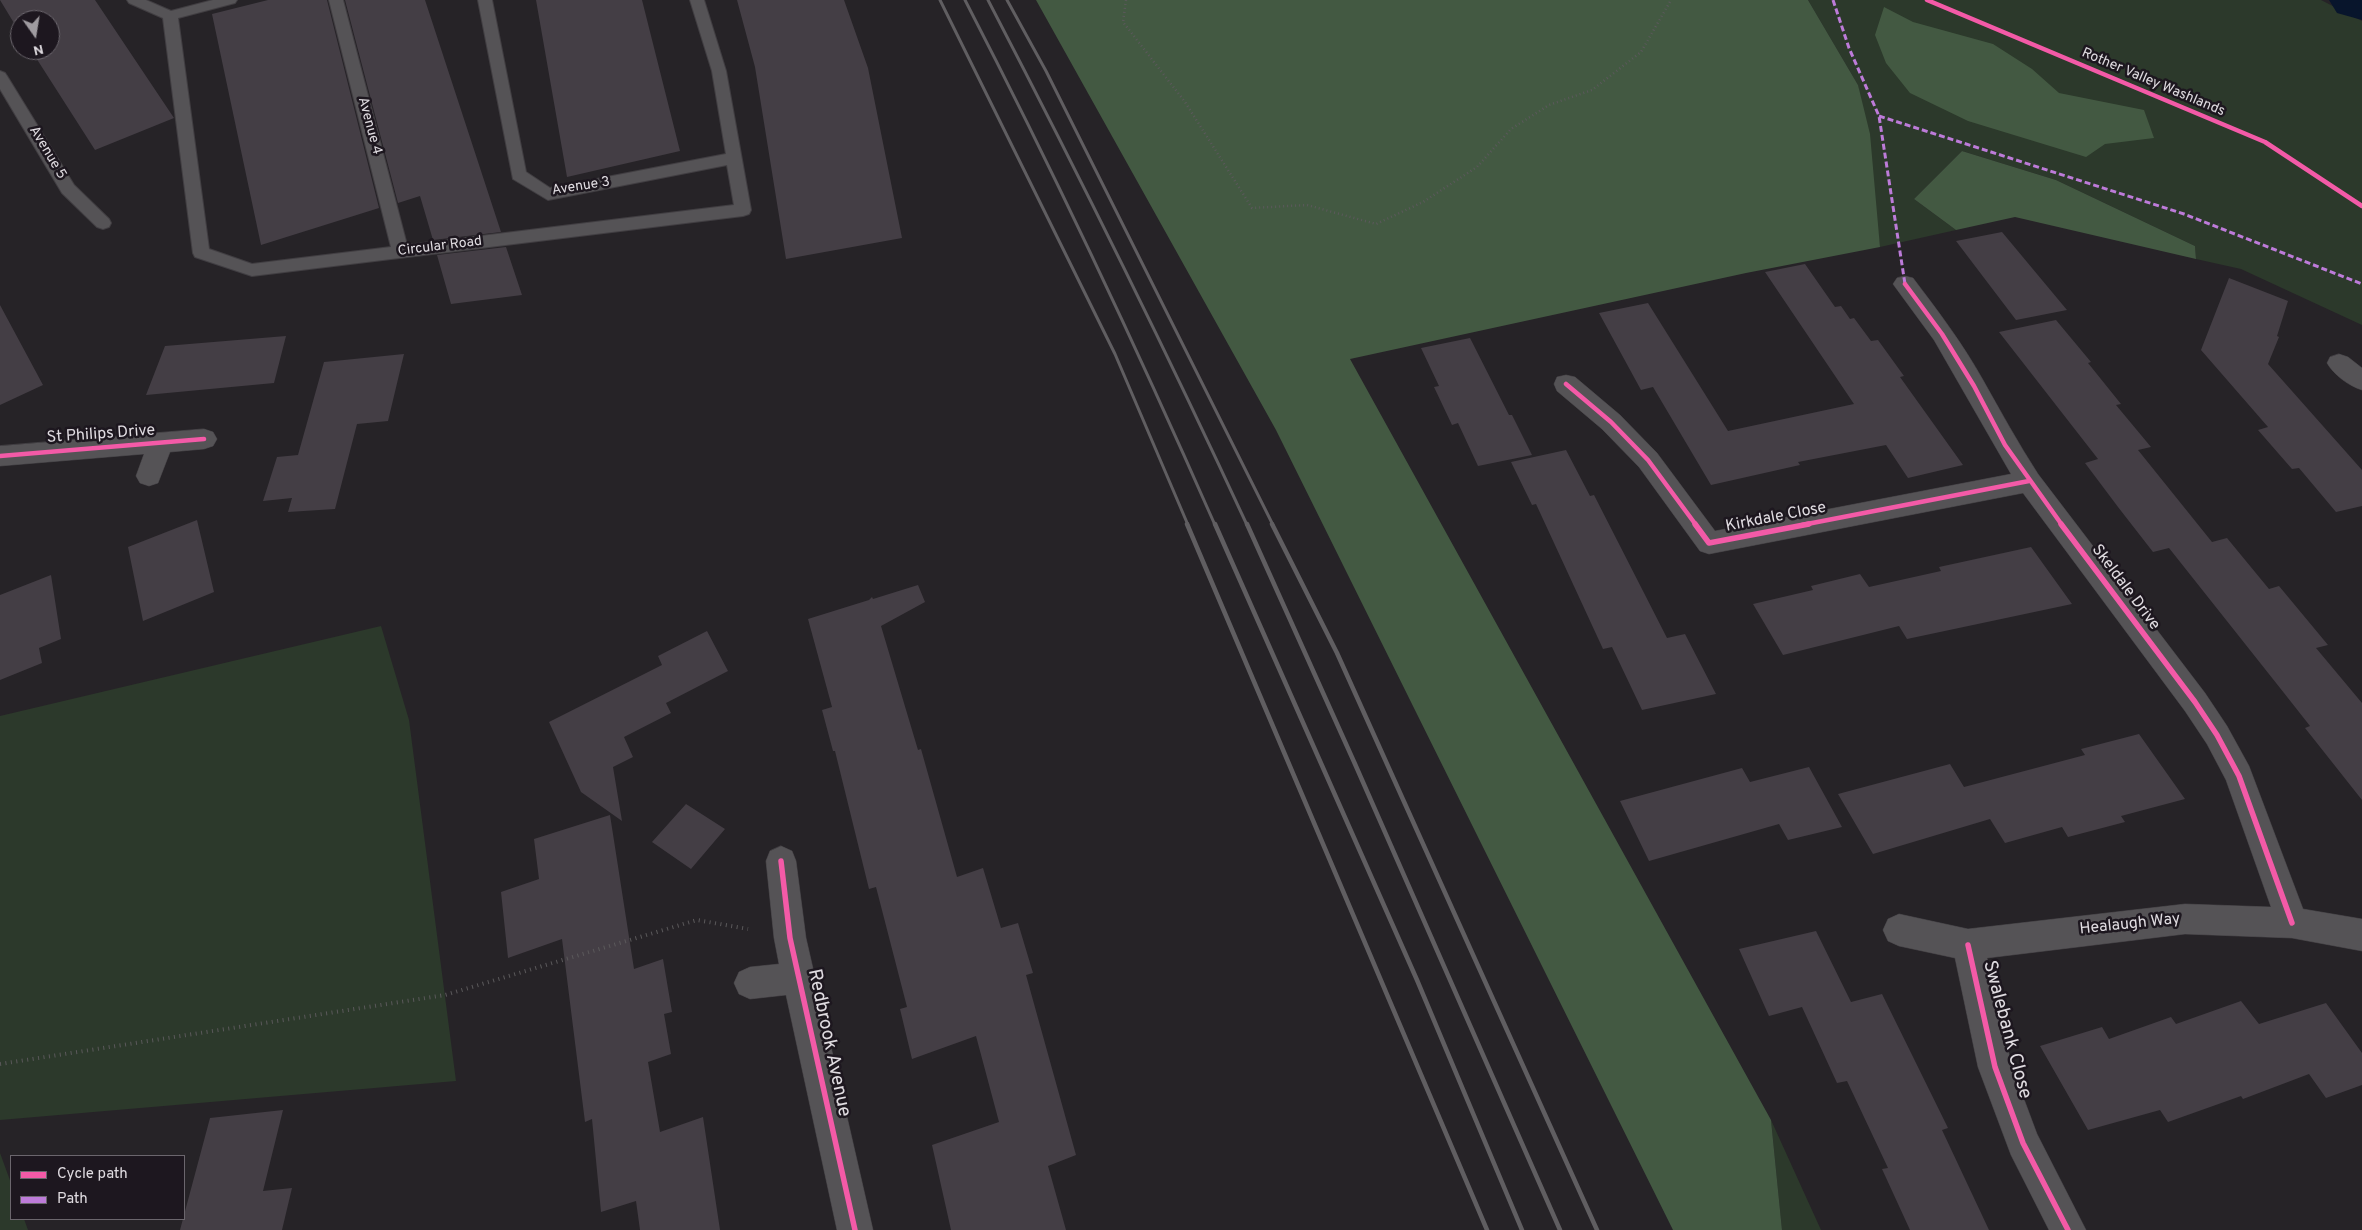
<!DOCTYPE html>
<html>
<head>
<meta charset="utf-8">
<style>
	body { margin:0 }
	#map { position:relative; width:2362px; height:1230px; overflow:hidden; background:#262327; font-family:Overpass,sans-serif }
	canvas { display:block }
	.legend { position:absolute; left:10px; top:1155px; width:175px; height:65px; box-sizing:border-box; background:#1d171f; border:1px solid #6b666d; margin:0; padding:6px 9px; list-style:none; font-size:15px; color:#e0dce1 }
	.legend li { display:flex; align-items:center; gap:10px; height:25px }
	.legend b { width:25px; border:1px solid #6b666d }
	.north { position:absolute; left:10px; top:10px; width:50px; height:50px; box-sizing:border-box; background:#1d171f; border:1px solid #6b666d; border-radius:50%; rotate:167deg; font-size:14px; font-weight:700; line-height:20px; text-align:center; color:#e0dce1 }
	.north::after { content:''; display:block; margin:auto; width:18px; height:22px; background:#9f9ba0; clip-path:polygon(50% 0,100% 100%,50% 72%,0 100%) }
</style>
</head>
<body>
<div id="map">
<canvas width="2362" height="1230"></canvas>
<ul class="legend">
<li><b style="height:6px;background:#f35aa7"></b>Cycle path</li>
<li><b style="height:6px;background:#bd7bd9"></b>Path</li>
</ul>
<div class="north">N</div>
</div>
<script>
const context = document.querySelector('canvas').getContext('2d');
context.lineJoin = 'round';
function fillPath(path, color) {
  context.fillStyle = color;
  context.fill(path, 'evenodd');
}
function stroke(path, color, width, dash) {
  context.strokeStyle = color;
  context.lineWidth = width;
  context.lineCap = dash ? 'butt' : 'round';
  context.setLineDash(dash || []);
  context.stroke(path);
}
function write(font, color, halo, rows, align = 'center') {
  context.font = font + ' Overpass,sans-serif';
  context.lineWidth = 5;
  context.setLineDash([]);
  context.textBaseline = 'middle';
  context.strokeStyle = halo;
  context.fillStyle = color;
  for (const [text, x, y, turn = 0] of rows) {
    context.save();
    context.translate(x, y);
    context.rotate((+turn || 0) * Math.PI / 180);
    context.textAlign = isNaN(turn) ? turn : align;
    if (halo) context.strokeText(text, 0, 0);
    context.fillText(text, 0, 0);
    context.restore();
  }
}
fillPath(new Path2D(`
	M1808,0H2321L2362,21V325L2241,269L2196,259L2195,246L2056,180L1962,151L1914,199L1956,230L1880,247L1858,85Z
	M381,626L409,720L456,1081L0,1120V716Z
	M1771,1120L1821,1230H1782Z
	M0,1153L11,1183V1219H24L28,1230H0Z`), '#2c392b');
fillPath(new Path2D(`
	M1036,0H1808L1858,85L1870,134L1880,247L1746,273L1350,359L1771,1120L1782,1230H1673L1276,430Z
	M1884,7L1913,22L1993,44L2032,69L2059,93L2144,110L2154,138L2105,144L2086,157L1968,121L1910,93L1886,63L1875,35Z
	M1962,151L2056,180L2195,246L2196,259L2015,217L1956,230L1914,199Z`), '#435942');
fillPath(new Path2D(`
	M2329,0H2362V20L2337,13Z`), '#08152c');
fillPath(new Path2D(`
	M0,0H95L174,118L95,150L31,50H50V20H20V33Z
	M268,0H327L379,208L261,245L212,14Z
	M345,0H425L501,232L433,240L420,196L398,203Z
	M536,0H642L680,151L567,177Z
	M737,0H844L868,68L902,238L786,259L755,67Z
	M2002,232L2067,310L2016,320L1956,241Z
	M506,247L522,295L451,304L437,255Z
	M1805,264L1835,307L1841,306L1850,319L1854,318L1871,341L1878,340L1904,376L1900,377L1963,465L1908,478L1886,445L1798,462L1800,465L1711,485L1653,387L1641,390L1599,313L1648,303L1728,431L1854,404L1765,272Z
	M2229,278L2288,301L2277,336L2279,337L2268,364L2362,470V506L2336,512L2299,468L2292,469L2258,430L2268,427L2201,350Z
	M0,305L43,385L0,405Z
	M2056,320L2091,362L2088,363L2121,404L2116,405L2151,447L2138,450L2212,542L2227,538L2269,589L2279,586L2328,645L2316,648L2362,703V800L2305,728L2310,726L2284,693L2169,548L2153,552L2118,507L2085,463L2098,459L1999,332Z
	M286,336L274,383L146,395L165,346Z
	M1470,338L1509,415H1512L1532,455L1478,466L1458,423L1452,425L1434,387L1439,386L1421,348Z
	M404,354L388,421L357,424L335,509L288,512L292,498L263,501L277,457L298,455L324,362Z
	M1566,450L1590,496L1594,495L1667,638L1685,634L1716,694L1642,710L1612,647L1603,649L1536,504L1532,505L1511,462Z
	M197,520L214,592L143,621L128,547Z
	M2031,547L2072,604L1907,639L1899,626L1783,655L1753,604L1813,590L1811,586L1860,574L1869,587L1941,571L1939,567Z
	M51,575L61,639L39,648L42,663L0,680V595Z
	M918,585L925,602L881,626L918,750L921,749L957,877L983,868L1001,928L1018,923L1033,973L1026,975L1076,1155L1048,1166L1066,1230H951L932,1145L999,1122L976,1036L912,1059L900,1009L907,1007L876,887L869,889L835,751H833L822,710L832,707L808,619L869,600L872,597L873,599Z
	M707,631L728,671L666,703L671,713L624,737L633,757L613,767L622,821L581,792L549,722L662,665L658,656Z
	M2139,734L2185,799L2121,816L2125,822L2068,837L2062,827L2005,843L1990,819L1873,854L1838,794L1950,764L1964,787L2085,755L2081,749Z
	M1809,767L1842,827L1788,840L1779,824L1649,861L1620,801L1742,768L1750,782Z
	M686,804L725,829L691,869L652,842Z
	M610,815L634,969L663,959L672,1012L664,1014L671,1054L648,1062L660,1132L703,1117L720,1230H640L636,1201L601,1212L592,1119L585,1122L562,939L508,958L501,892L539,879L534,839Z
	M1816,931L1851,1002L1882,994L1948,1128L1942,1130L1989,1230H1910L1882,1169L1888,1168L1847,1081L1837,1083L1802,1007L1769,1016L1739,949Z
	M2241,1001L2259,1024L2326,1003L2362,1053V1085L2326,1098L2309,1074L2243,1099L2241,1096L2168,1122L2160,1110L2088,1130L2040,1046L2102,1027L2109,1039L2171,1017L2176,1024Z
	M283,1110L263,1191L292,1188L282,1230H180L210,1118Z`), '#443e45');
const lane = new Path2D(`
	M127,0H146L171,11L213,0H237L235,3L178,18L209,249L252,264L391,247L329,0H343L407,245L734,205L727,165L548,200L513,179L478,0H492L526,172L550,188L726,154L712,71L690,0H704L726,71L751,210L749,214L743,216L252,276L195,257L193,253L163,18L129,3Z
	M0,71L5,73L7,76L74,185L109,219L111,223L109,227L103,229L97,227L62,193L0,89Z`);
const street = new Path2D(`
	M1905,276L1913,278C1938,311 1963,344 1983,380C2001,412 2018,443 2038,474L2205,693L2227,726L2249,766L2303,909L2362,919V951L2292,938L2185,934L1987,958L2012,1067L2037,1134L2086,1230H2049L2011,1155L1978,1067L1955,958L1899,946L1888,941L1883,930L1888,919L1899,914L1968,929L2185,904L2271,907L2226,780L2207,744L2185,711L2023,493L1709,554L1700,551L1639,467L1602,429L1557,391L1554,384L1557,377L1566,375L1575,377L1620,415L1657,453L1715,531L2011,474L1934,340L1893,284L1897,278Z
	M2339,354L2348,357L2362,368V390C2349,386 2334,375 2327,363L2330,357Z
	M204,429L213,432L217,439L213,446L204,449L170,452L158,483L149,486L140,483L136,476L144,454L0,466V446Z
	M781,846L792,851L796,861L806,938L873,1230H837L786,995L750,999L739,994L734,983L739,972L750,967L779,964L774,938L766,861L770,851Z`);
stroke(lane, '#413e42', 2);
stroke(street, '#413e42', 1);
stroke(new Path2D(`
	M1126,0L1123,22L1185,102L1252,208L1307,205L1376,224L1423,202L1477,167L1511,129L1549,105L1592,90L1641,52L1671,0`), '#5b595b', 2.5, [1, 3]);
stroke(new Path2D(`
	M0,1064L445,995L697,920L748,929`), '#5b595b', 4, [1, 4.5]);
fillPath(lane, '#555356');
fillPath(street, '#555356');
stroke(new Path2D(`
	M940,0L1115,354L1188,525
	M965,0C1054,172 1137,348 1215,525
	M988,0C1078,173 1165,348 1247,525
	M1007,0L1046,71L1273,525`), '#605e61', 3);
stroke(new Path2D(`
	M1187,524L1487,1230
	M1215,524L1417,980L1522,1230
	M1247,524L1355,764L1560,1230
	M1272,524L1337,653L1597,1230`), '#605e61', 4.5);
stroke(new Path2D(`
	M1833,0L1849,48L1879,116L1905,284
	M1879,116L2184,214L2362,284`), '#bd7bd9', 3, [6, 3]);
stroke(new Path2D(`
	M1927,0L2265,142L2362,206
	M1905,284L1942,334L1974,386L2005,445L2062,525
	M1566,384L1611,422L1648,460L1696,525
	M0,456L204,439
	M1802,525L2029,481`), '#f35aa7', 4.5);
stroke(new Path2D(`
	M1695,524L1709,543L1809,524
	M2061,524L2195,702L2217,735L2239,776L2292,923
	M781,861L790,938L855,1230
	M1968,945L1995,1067L2023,1143L2068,1230`), '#f35aa7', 5.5);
write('14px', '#e0dce1', '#1d171f', [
	["Rother Valley Washlands",2153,83,23],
	["Avenue 4",369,126,75],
	["Avenue 5",47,153,59],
	["Avenue 3",581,187,-9],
	["Circular Road",440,247,-7]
]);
write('16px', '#e0dce1', '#1d171f', [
	["St Philips Drive",101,435,-4],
	["Kirkdale Close",1776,518,-11],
	["Skeldale Drive",2125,588,53],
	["Healaugh Way",2130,925,-6]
]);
write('19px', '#e0dce1', '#1d171f', [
	["Swalebank Close",2006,1030,75],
	["Redbrook Avenue",828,1043,78]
]);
</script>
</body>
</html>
